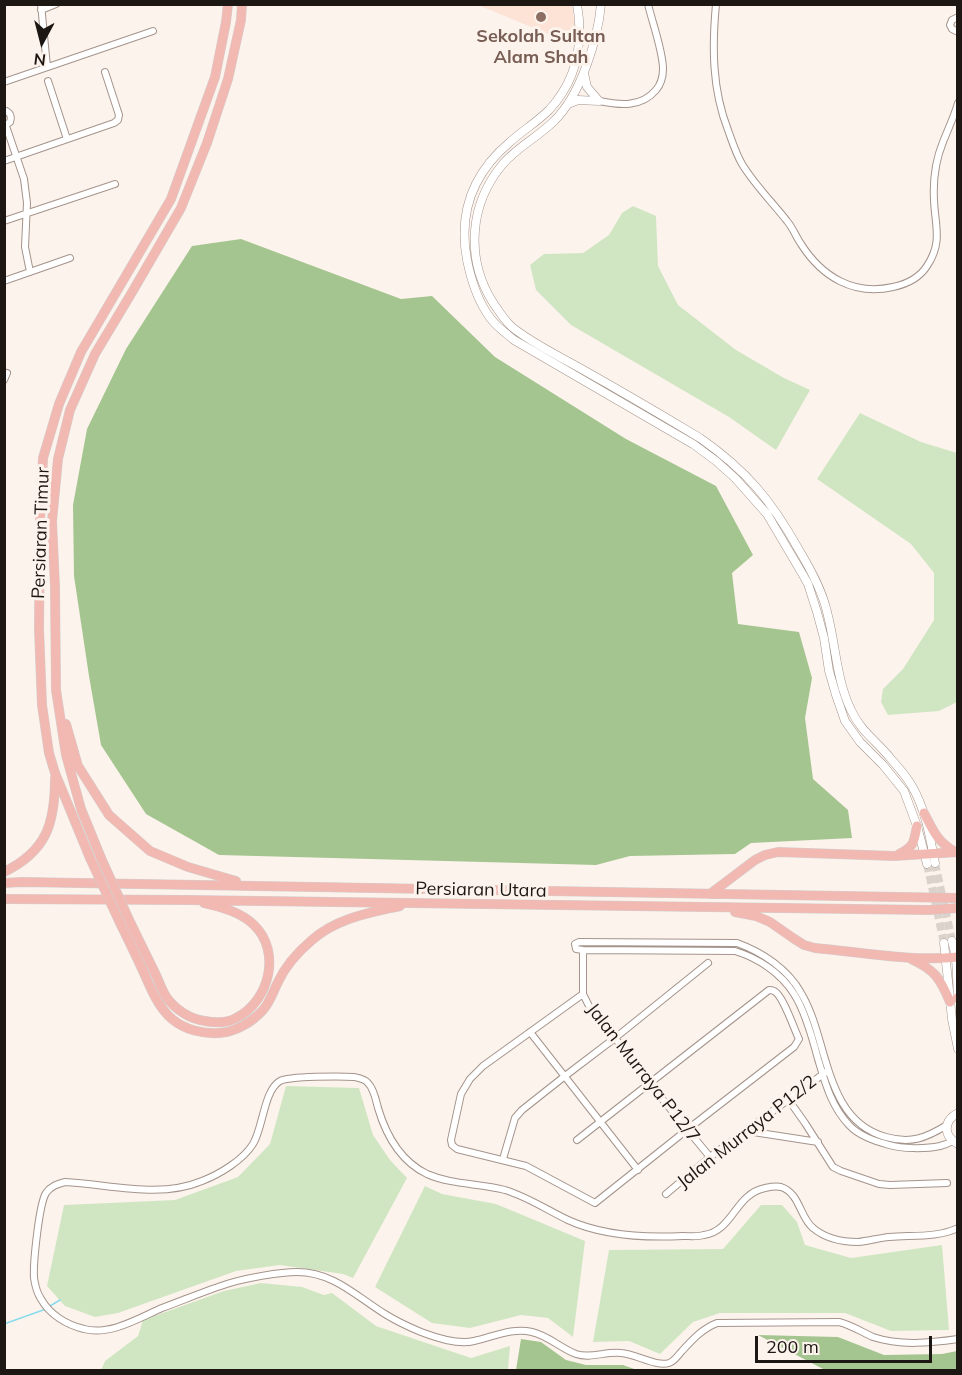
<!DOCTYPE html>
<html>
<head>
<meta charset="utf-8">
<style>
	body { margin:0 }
	#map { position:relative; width:962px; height:1375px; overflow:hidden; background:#fdf3ed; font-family:Mulish,sans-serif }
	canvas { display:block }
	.frame { position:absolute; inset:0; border:6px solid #1d1713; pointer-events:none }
	.north { position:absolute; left:12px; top:12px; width:60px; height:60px; -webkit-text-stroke:4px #fdf3ed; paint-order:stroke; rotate:187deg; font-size:16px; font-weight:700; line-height:24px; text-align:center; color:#1d1713 }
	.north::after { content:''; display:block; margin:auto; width:21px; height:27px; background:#1d1713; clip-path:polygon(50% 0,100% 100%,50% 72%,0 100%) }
	.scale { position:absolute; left:755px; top:1336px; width:177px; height:27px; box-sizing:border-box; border:3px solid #1d1713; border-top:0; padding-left:8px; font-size:18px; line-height:21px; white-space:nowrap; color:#1d1713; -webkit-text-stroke:4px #fdf3ed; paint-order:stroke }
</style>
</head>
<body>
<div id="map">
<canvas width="962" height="1375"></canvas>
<div class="frame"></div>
<div class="north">N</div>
<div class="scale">200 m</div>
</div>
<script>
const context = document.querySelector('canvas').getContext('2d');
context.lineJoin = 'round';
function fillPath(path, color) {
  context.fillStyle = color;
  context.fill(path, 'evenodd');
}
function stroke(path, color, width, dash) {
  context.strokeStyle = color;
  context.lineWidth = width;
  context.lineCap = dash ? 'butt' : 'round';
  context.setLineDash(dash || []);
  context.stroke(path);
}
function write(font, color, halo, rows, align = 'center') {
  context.font = font + ' Mulish,sans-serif';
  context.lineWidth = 6;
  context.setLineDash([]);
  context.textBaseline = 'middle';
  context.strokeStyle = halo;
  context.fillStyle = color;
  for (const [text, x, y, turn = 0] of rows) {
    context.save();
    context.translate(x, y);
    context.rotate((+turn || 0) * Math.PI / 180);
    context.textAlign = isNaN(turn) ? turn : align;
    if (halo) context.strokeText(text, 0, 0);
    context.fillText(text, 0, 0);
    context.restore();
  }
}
fillPath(new Path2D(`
	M478,5H572L575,30V45Z`), '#fce3d5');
fillPath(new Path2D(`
	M633,206L656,216L658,266L678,305L736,350L784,378L810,390L776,450L729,417L571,325L536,290L530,265L544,254L583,253L609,235L622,213Z
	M860,413L921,442L957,453V702L939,711L888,715L881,702L883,689L903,669L934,620V573L911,544L817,479Z
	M286,1086L359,1088L373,1135L390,1160L407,1178L353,1278L343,1274L280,1265L236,1271L118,1313L95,1317L65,1306L47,1286L64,1205L175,1200L238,1177L270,1144Z
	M425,1186L442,1194L496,1204L585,1241L573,1337L548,1318L521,1315L470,1328L432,1323L375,1287Z
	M761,1205H782L797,1222L805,1245L851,1258L942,1245L949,1330L891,1331L845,1313H720L693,1322L660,1354L629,1341L593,1342L609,1250L723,1249Z
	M261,1283L302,1287L324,1295L332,1293L376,1326L471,1358L510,1346L508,1370H101L105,1361L138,1336L143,1320L224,1291Z`), '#d0e6c2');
fillPath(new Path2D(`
	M241,239L401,299L432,296L495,357L626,439L716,486L753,555L732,573L738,624L799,632L812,678L805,718L813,779L848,810L852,838L751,843L735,854L630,856L596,865L219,855L146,814L101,745L89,676L74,576L73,505L87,429L126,349L192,246Z
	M758,1335L838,1337L884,1355L942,1354L957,1351V1370H825Z
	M521,1339L541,1342L566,1360L586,1365H623L637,1370H516Z`), '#a4c58f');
stroke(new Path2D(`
	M50,1306L60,1300
	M4,1324L46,1309`), '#89dcec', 1.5);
stroke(new Path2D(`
	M935,863L952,941
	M927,864L944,943`), '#dbd2cc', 8, [8, 4]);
const minor = new Path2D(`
	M41,4L47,67
	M716,4C712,47 712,89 728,130C732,141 736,154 742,164C754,184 772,202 787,221C793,228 796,237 801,244C822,277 854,296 893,287C907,284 920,277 927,266C943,242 935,226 934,200C933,181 936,159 943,142C948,129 954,117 958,103
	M41,10L56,4
	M958,17L952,20L950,25L952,29L958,32
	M48,81L67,139
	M4,82L153,31
	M599,101C619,105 641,108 656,90C661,84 663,77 663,69C663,51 652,22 648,4
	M4,110C10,112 12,116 10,122L4,126
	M6,126L24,179L27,203L25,247L30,272
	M4,161L114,123L118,120L119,115L105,72
	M4,221L115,184
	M4,281L70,258
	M4,380L7,373
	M583,950V994L590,1008L615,1038L649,1083L710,1157
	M530,1032L638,1170
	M788,1099L805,1123L833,1167L841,1171L879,1184L890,1185L947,1183
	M947,1125C926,1138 911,1144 886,1137C823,1120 829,1039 801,993C788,969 762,952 737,943L579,942L575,944L576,949L583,950L735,951C758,958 781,973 794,994C804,1009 813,1040 818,1059C825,1082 831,1106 849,1125C859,1136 875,1141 889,1145C902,1149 926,1149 940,1146C944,1145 949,1143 953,1141
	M747,1131L818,1142
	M577,1140L769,990C771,990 772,990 774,991C783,995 794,1029 799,1039L794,1047L688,1129L595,1203L526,1166L457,1149L452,1145L451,1140L461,1094L470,1079L483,1066L583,994
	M503,1159L515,1118L522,1110L565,1076L615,1038L708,963
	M666,1194L710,1157L826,1072
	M958,1228C937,1238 912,1235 889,1237C879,1238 868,1241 858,1242C842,1242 825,1238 813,1228C800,1218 800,1193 781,1187C777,1186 770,1187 765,1188C735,1194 733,1231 704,1235C697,1237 690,1236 683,1236C645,1238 603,1236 568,1220C547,1210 528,1197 505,1190C479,1183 452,1185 427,1174C400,1161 386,1135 378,1108C376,1100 374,1089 368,1083C365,1079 359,1078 354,1077C342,1076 289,1076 280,1081C264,1090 263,1128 253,1144C243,1160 220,1174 202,1181C159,1199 109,1184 65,1182C57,1184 51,1186 46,1193C39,1204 33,1264 34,1278C35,1285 37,1293 41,1299C50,1315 67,1325 84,1329C110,1336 139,1318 162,1308C184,1300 207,1290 230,1283C247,1278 279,1272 297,1272C333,1272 356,1296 385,1314C396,1321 409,1327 421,1332C437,1338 458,1345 474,1341C493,1337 512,1327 532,1332C549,1336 560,1348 576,1354C591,1359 606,1351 621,1353C636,1354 656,1367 669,1363C675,1361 678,1355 682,1351C693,1339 702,1329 717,1323L839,1322C851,1325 862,1332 873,1337C900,1346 930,1343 958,1339`);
const tertiary = new Path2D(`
	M577,4C584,44 577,80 549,110C537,122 522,131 510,142C473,173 458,212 467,260C471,280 478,302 491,319C497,327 507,334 514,340L693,444L716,461L735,478L767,514L803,575L808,584L817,612L824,638L829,671L836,695L845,721L860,742L883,765L904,791L917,826L927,864
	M601,4C598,40 580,96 554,121C538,137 516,148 502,165C469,205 466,258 492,301C498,310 504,320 512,327C530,342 557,355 578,367C619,390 660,414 700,438C747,471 771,500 799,550C811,570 822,590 827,612C836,645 836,679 851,710C861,732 877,741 891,759C899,768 908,778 913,788C926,811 930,838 935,863
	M584,73L587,87L599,101
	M568,104L578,100L599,101
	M952,941L956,957L958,998
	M944,943L952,1019L958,1049
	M958,1113C943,1121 943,1136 958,1144`);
const primary = new Path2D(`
	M66,724L78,766L109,815L150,851L188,867L236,881
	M924,813C934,832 936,840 955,852
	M899,854C914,847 914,842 917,826
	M90,858L55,773L49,753L42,705L39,629L40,523L43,458L59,404L81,352L171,199L215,77L226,22L228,4
	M101,858L81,809L66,755L56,690L55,587L52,521L58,459L70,410L95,354L131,294L181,208L207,143L228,79L241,20L242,4
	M4,872C47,851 55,823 55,778
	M4,883L22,882L958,898
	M710,894L755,860L765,855L778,852L894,856L958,852
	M4,899L187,900L929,910L958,908
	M735,912L756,916L770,922L793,938L804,945L815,948C860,952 913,962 958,957
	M120,923C128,939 136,956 144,973C151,989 158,1007 172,1019C185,1030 203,1034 219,1033C236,1032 252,1022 263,1010C270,1002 273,992 278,982C285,967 299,951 312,940C337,918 369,913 400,906
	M131,924C139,940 147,957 155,973C159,981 162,991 167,998C176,1010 190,1019 205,1021C215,1023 227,1023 236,1018C269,1002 282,952 254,925C241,912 221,907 204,903
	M911,959C935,970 940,978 950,1002
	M957,998H958`);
stroke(minor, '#a4948b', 8);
stroke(tertiary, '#a4948b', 9);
stroke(primary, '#d2d1d0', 10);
stroke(minor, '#fff', 6);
stroke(tertiary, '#fff', 8);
stroke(primary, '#f1b9b2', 9);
const primaryBridge = new Path2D(`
	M90,858L120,923
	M101,858L131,924`);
stroke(primaryBridge, '#d2d1d0', 10, []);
stroke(primaryBridge, '#f1b9b2', 9);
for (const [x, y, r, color] of [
	[541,17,6,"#8d6e63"]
]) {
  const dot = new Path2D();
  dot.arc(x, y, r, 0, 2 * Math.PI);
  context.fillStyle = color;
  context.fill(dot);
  stroke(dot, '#fdf3ed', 2);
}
write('bold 18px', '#785e54', '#fdf3ed', [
	["Sekolah Sultan",541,37],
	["Alam Shah",541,58]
]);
write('18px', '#1d1713', '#fdf3ed', [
	["Persiaran Timur",41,533,-88],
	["Persiaran Utara",481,890,1],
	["Jalan Murraya P12/7",643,1073,52],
	["Jalan Murraya P12/2",747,1132,-38]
]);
</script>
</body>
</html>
